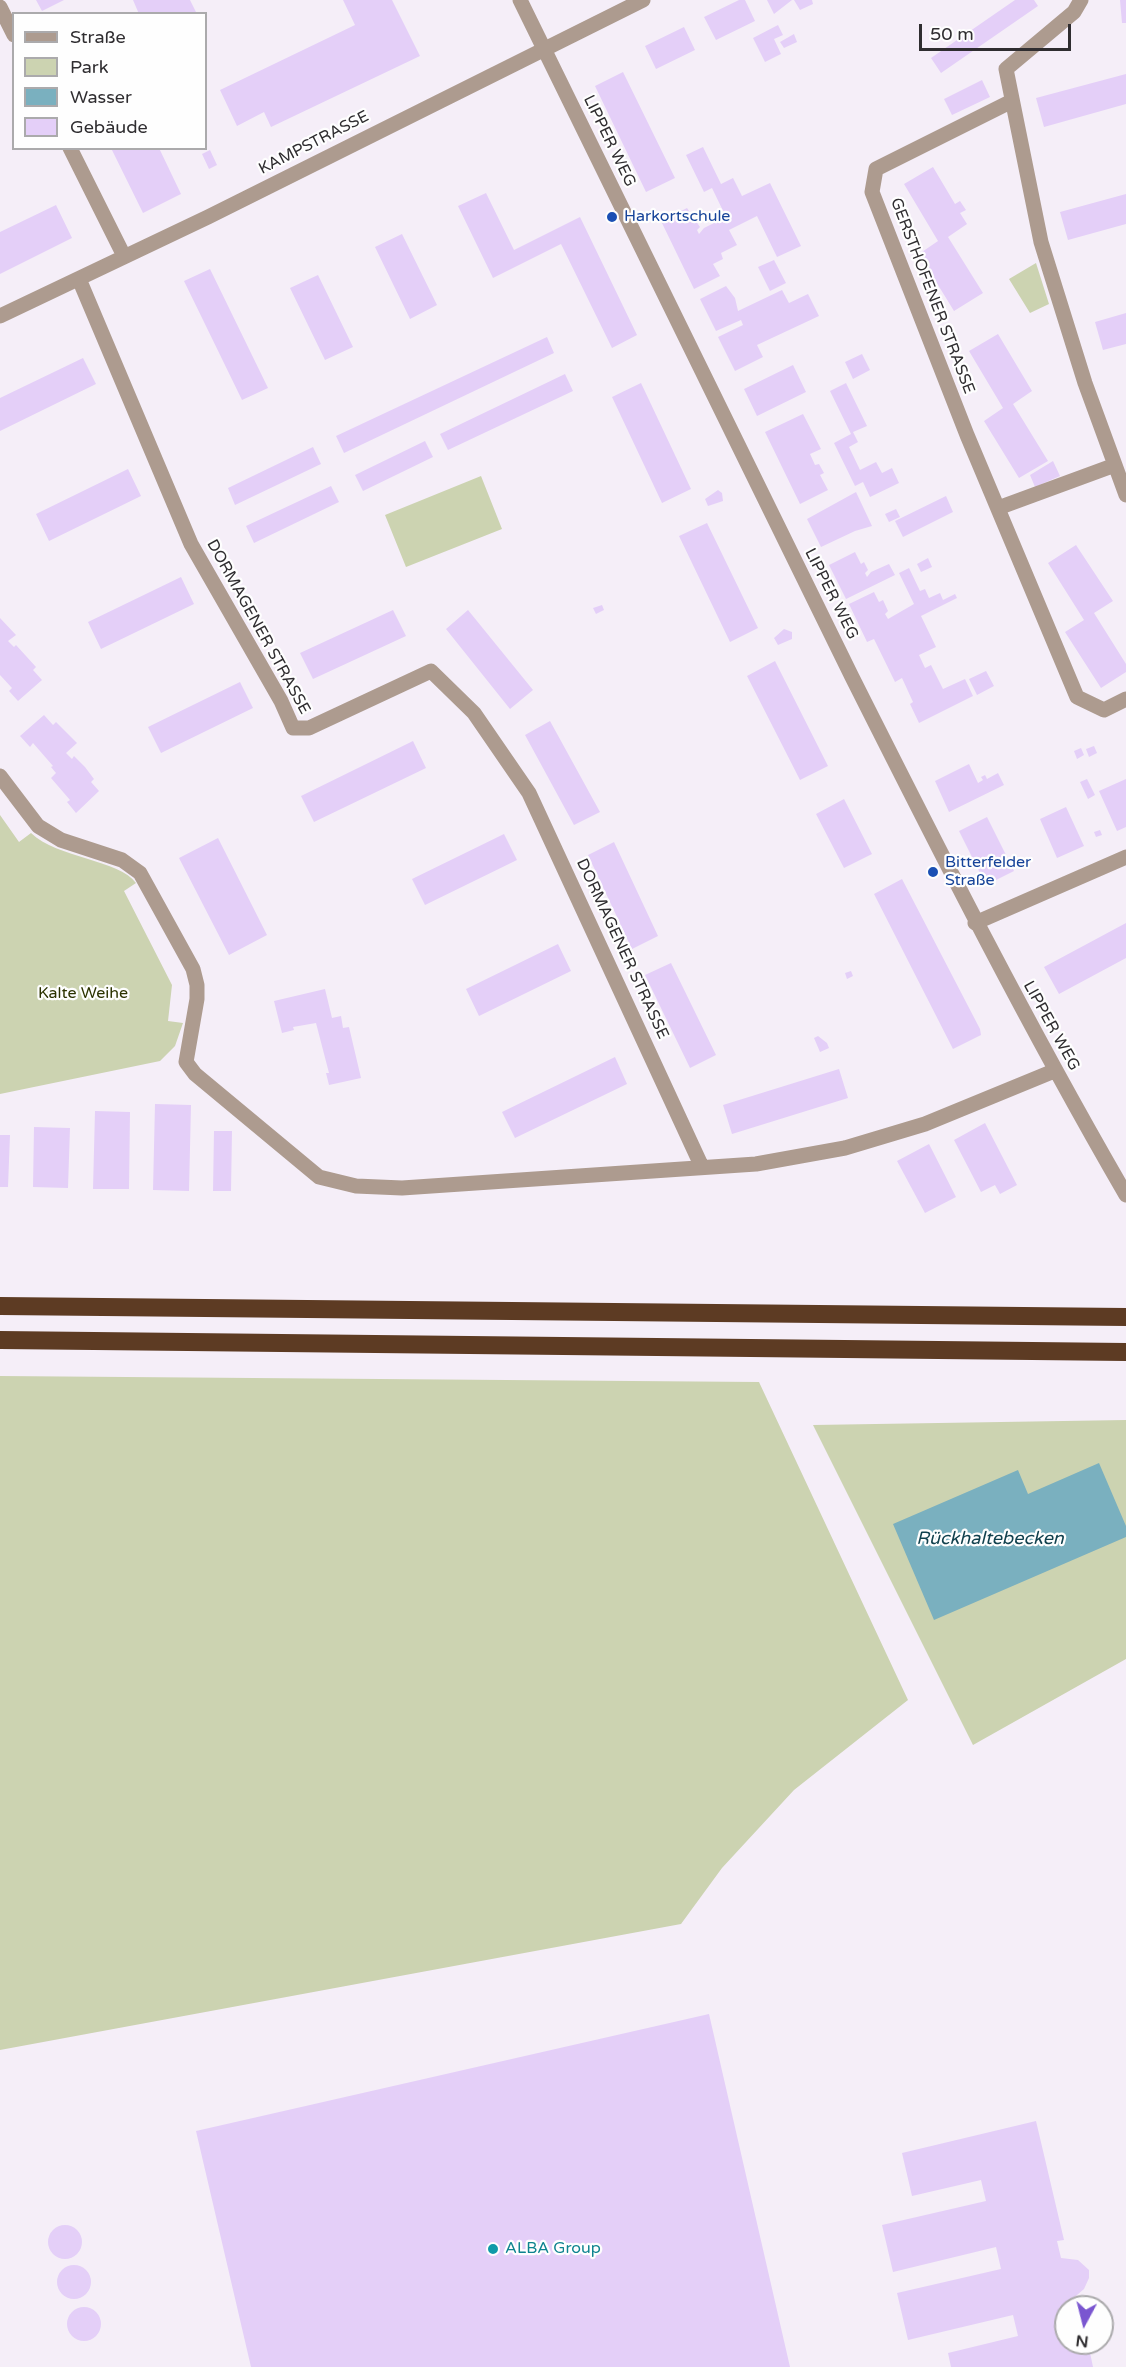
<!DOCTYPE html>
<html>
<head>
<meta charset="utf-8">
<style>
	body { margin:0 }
	#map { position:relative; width:1126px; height:2367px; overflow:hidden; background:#f5eef8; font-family:"Varela Round",sans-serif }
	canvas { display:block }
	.legend { position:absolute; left:12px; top:12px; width:195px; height:138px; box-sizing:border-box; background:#fefefe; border:2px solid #abaaac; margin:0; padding:8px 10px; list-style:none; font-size:18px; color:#2f2d30 }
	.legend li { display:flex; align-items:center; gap:12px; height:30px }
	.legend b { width:30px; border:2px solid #abaaac }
	.north { position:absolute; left:1054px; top:2295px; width:60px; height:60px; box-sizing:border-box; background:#fefefe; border:2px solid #abaaac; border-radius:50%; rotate:187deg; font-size:16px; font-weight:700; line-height:24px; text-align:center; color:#2f2d30 }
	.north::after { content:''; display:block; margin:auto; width:21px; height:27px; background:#7a56d0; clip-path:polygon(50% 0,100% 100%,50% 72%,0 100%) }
	.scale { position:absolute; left:919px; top:24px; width:152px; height:27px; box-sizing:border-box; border:3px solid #2f2d30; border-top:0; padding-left:8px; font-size:18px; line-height:21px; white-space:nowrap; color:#2f2d30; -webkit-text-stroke:4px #fefefe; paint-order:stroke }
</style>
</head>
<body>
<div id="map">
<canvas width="1126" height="2367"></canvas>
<ul class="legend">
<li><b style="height:8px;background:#ad9b8f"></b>Straße</li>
<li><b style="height:16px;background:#ccd3b1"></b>Park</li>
<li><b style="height:16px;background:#7ab0bf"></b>Wasser</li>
<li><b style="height:16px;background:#e4cff8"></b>Gebäude</li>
</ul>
<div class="north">N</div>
<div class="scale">50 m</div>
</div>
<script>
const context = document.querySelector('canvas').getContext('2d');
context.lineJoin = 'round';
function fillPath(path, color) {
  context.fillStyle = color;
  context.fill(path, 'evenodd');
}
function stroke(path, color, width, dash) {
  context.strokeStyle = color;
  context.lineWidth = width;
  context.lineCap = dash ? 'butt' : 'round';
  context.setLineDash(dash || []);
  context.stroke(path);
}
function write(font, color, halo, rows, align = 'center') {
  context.font = font + ' "Varela Round",sans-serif';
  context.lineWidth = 4.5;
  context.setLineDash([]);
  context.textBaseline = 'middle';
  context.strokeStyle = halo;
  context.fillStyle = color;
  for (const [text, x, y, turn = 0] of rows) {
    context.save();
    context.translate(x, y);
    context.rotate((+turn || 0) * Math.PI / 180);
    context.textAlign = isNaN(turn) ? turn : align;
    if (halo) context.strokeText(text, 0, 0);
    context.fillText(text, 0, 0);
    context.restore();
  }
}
fillPath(new Path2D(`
	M1036,263L1049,304L1030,313L1009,279Z
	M481,476L502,529L406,567L385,515Z
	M0,815L19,842L31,833C57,858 120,860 136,883L124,891L172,985L168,1021L183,1023L175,1046L160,1061L0,1094Z
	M0,1376L759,1382L908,1700L794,1790L722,1868L681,1924L0,2050Z
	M1126,1420V1659L973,1745L813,1425Z`), '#ccd3b1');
fillPath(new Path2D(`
	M1099,1463L1126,1526V1537L934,1620L893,1524L1018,1470L1028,1494Z`), '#7ab0bf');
fillPath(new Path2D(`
	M36,0H64L42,11Z
	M133,0H190L197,14H139Z
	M343,0H392L420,56L271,127L264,112L237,126L220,90L355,25Z
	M739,0H745L755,21L716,40L704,17Z
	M767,0H792L774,14Z
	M794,0H812L813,4L800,10Z
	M1015,0H1034L1038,6L941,73L931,58Z
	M1120,0H1126V23H1122Z
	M778,25L783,35L774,39L781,54L765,62L753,38Z
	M684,27L695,50L656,69L645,46Z
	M794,34L797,42L784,48L780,42Z
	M623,72L675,178L646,192L595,86Z
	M1126,74V104L1044,127L1036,98Z
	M982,80L990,97L952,115L944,99Z
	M703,147L721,184L733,178L742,196L770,183L801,246L777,257L757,216L729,230L737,245L721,253L723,259L713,264L720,276L694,289L661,221L687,208L700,227L697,230L699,234L704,228L726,217L712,188L704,192L686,155Z
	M111,148H159L181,194L143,213Z
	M210,150L217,165L209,169L202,154Z
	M933,167L955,204L960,201L966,210L960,213L967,224L948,237L983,293L954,311L919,254L938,241L904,184Z
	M486,193L514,250L580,217L637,335L612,348L561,244L493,278L458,206Z
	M1126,194V224L1068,240L1060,212Z
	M56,205L72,238L0,274V232Z
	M402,234L437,305L410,319L375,247Z
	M774,260L786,283L770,291L758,267Z
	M210,269L268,388L242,400L184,281Z
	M318,275L353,347L325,360L290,288Z
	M726,286L735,298L738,311L782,290L789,303L808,294L819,316L757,345L763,357L735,371L718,337L743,325L741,320L716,331L700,299Z
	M1126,313V344L1103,350L1095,322Z
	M998,334L1032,391L1013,404L1048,461L1019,478L984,421L1003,408L969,351Z
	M547,337L554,353L344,453L336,436Z
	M862,354L870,370L853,379L845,362Z
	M83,358L96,384L0,431V398Z
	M793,365L806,392L757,416L744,389Z
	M565,374L573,391L448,450L440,434Z
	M641,383L691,489L662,503L612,397Z
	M846,383L867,426L853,432L858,442L849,447L860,470L876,462L882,473L892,468L899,483L870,497L863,482L855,486L834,443L851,434L830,391Z
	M803,414L821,449L810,454L815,465L819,464L824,473L820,475L828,490L800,504L765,432Z
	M425,441L433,457L363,491L355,475Z
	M313,447L321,464L235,505L228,488Z
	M1053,461L1060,476L1035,487L1030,475Z
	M128,469L141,496L49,541L36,514Z
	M331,486L339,502L254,543L246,526Z
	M718,490L722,493L723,501L708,506L705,499Z
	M856,492L872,526L855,531L821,547L807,519Z
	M946,496L953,512L903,537L895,521Z
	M896,509L900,517L889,522L885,514Z
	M707,523L758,628L730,642L679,536Z
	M1076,545L1113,601L1094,613L1126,664V672L1101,688L1065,632L1084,620L1048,563Z
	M855,552L861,564L864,562L868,570L865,573L867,577L871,572L889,564L895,575L846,599L829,565Z
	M928,558L932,567L921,572L917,564Z
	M909,568L920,591L925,589L929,598L940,593L943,600L955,594L957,598L921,616L936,647L919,655L925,668L931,665L943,689L965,679L973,696L919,723L910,704L913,702L902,678L895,682L874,639L867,642L849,604L874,592L879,602L883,600L888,611L885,614L888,619L914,604L899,573Z
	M181,577L194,604L101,649L88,622Z
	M602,605L604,610L596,614L593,608Z
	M393,610L406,636L313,679L300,653Z
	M468,610L533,690L510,709L446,629Z
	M0,618L16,635L8,641L14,647L16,645L36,667L33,670L42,680L18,701L9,691L12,688L0,675Z
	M784,629L792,632V639L778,645L774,638Z
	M775,661L828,766L800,780L747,676Z
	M986,671L994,686L977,695L969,679Z
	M240,682L253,708L161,753L148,727Z
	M44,715L53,725L56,722L77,743L66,753L72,759L74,756L85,767L94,779L91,782L99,791L76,813L67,802L70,800L51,778L56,773L51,767L53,766L33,743L30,747L20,736Z
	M550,721L600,812L574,825L525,735Z
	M413,741L426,768L314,822L301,796Z
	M1094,746L1097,753L1089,757L1086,749Z
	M1081,748L1084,755L1077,759L1074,751Z
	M969,764L978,783L983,780L981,777L985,775L987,779L998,773L1004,785L949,812L935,781Z
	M1087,779L1095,795L1088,799L1080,782Z
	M1126,779V827L1117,831L1099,791Z
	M844,799L872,854L844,868L816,814Z
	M1066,807L1084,846L1057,858L1040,819Z
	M987,817L1014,871L986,885L959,831Z
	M1100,830L1102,835L1096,837L1094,832Z
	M504,834L517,860L425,905L412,879Z
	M218,838L267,935L229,955L179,858Z
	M614,842L658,936L632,949L588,855Z
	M902,879L980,1029L981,1035L953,1049L874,894Z
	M1126,923V958L1059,994L1044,967Z
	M558,944L571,971L479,1016L466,989Z
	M671,963L716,1055L690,1068L645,975Z
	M851,971L853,976L847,979L845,973Z
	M325,989L332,1018L341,1016L343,1028L349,1027L361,1078L329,1085L326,1073H329L316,1023L293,1027L294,1030L282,1033L274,1001Z
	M818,1036L827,1043L829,1048L820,1052L814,1038Z
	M615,1057L627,1084L515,1138L502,1112Z
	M839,1069L848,1098L732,1134L723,1105Z
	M155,1104L191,1105L189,1191L153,1190Z
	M95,1111L130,1112L129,1189H93Z
	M985,1123L1017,1185L1000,1194L995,1185L981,1192L954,1140Z
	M34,1127L70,1128L68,1188L33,1187Z
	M214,1131H232L231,1191H213Z
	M0,1135H10L8,1187H0Z
	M929,1144L956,1197L925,1213L897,1161Z
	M709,2014L790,2367H251L196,2131Z
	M1036,2121L1064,2240L1057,2241L1061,2258L1078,2260L1089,2270V2278L1084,2289L1070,2301L1072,2307H1066V2343H1088L1093,2367H951L948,2353L1018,2336L1013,2315L908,2340L897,2293L1001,2269L996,2247L893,2272L882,2225L986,2201L981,2180L912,2196L902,2153Z
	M48 2242a17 17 0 1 1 34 0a17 17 0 1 1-34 0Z
	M57 2282a17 17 0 1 1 34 0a17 17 0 1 1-34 0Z
	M67 2324a17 17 0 1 1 34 0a17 17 0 1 1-34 0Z`), '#e4cff8');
stroke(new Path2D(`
	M520,0C630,226 740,452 852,677C940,852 1028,1026 1126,1195
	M1081,0L1074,12L1006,69L1041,242L1085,383L1126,495
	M0,7L14,35
	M1012,101L876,169L872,192L967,435L1077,697L1104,710L1126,699
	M70,148L124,256
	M79,279L191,544L281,701L293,728H309L431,671L474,713L529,793L702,1167
	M0,316L208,217L643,0
	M998,508L1115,465
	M0,776L38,826L61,840L122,860L140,873L193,969L197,985V999L186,1062L195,1074L319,1177L356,1186L402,1188L756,1164L845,1148L925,1124L1054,1071
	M975,923L1126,857`), '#ad9b8f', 15);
stroke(new Path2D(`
	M0,1306L1126,1317
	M0,1340L1126,1352`), '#5d3b23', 18);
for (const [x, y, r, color] of [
	[612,217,6,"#1a4fb4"],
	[933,872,6,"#1a4fb4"],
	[493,2249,6,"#0f9aa8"]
]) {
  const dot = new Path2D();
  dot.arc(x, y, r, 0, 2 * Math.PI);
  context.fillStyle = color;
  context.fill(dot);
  stroke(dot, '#fefefe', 2);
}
write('16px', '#2f2d30', '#fefefe', [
	["LIPPER WEG",609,141,64],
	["KAMPSTRASSE",314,143,-27],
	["GERSTHOFENER STRASSE",932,296,69],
	["LIPPER WEG",831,594,63],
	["DORMAGENER STRASSE",258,627,61],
	["DORMAGENER STRASSE",622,949,65],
	["LIPPER WEG",1051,1026,61]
]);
write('16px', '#164399', '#fefefe', [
	["Harkortschule",624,217],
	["Bitterfelder",945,863],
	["Straße",945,881]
], 'left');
write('16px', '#2c3300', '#fefefe', [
	["Kalte Weihe",83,994]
]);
write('16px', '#0d838f', '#fefefe', [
	["ALBA Group",505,2249]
], 'left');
write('italic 18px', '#11414e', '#fefefe', [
	["Rückhaltebecken",990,1539]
]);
</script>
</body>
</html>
